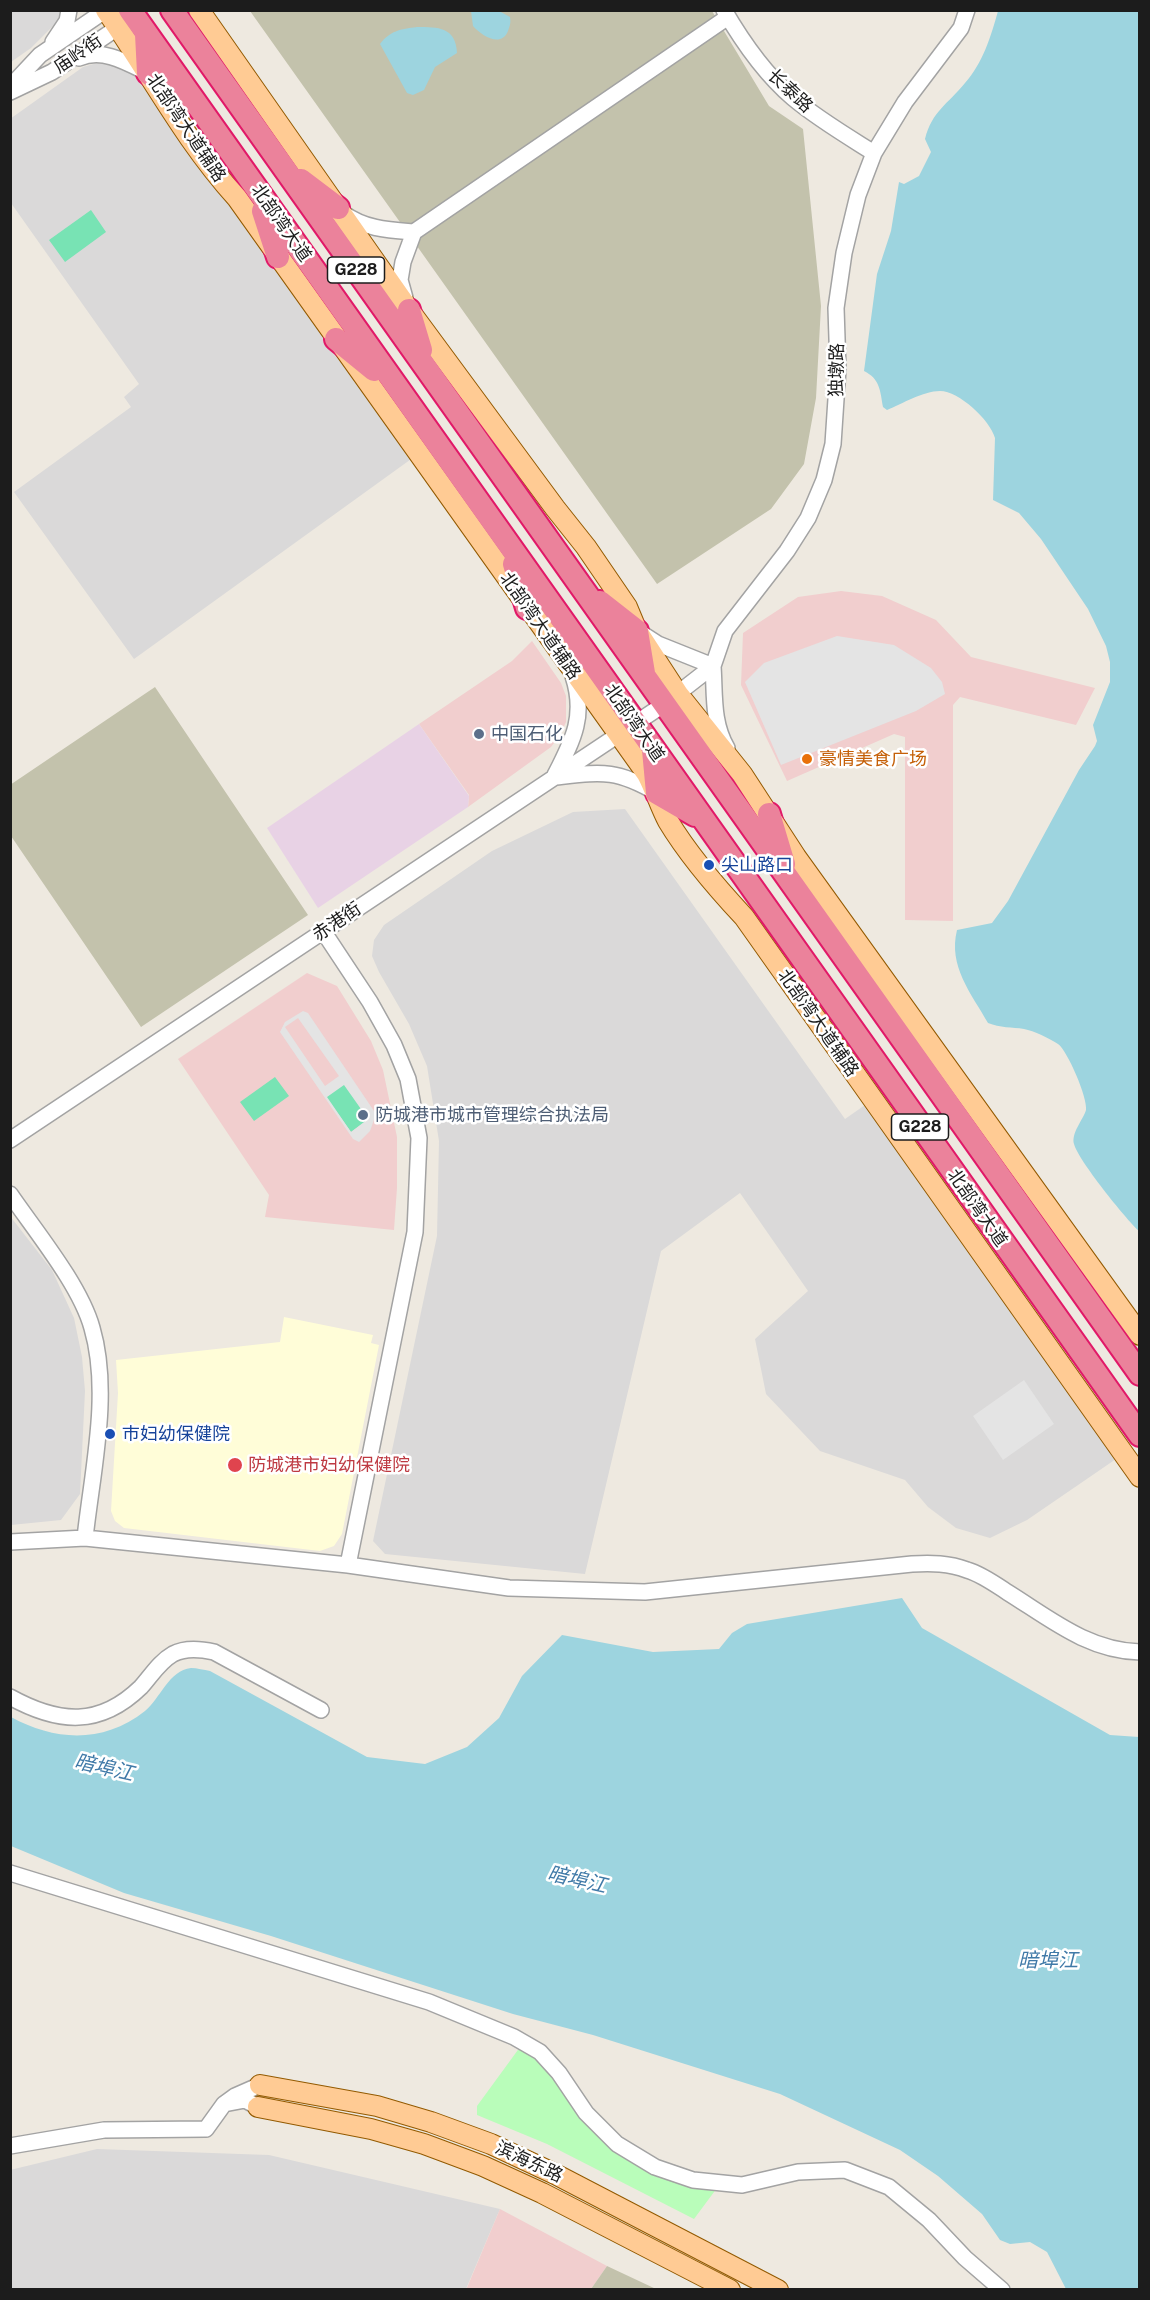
<!DOCTYPE html>
<html>
<head>
<meta charset="utf-8">
<style>
	body { margin:0 }
	#map { position:relative; width:1150px; height:2300px; overflow:hidden; background:#eee9e0; font-family:"Public Sans",sans-serif }
	canvas { display:block }
	.frame { position:absolute; inset:0; border:12px solid #1c1c1c; pointer-events:none }
</style>
</head>
<body>
<div id="map">
<canvas width="1150" height="2300"></canvas>
<div class="frame"></div>
</div>
<script>
const context = document.querySelector('canvas').getContext('2d');
context.lineJoin = 'round';
function fillPath(path, color) {
  context.fillStyle = color;
  context.fill(path, 'evenodd');
}
function stroke(path, color, width, dash) {
  context.strokeStyle = color;
  context.lineWidth = width;
  context.lineCap = dash ? 'butt' : 'round';
  context.setLineDash(dash || []);
  context.stroke(path);
}
function write(font, color, halo, rows, align = 'center') {
  context.font = font + ' "Public Sans","Noto Sans SC",sans-serif';
  context.lineWidth = 5;
  context.setLineDash([]);
  context.textBaseline = 'middle';
  context.strokeStyle = halo;
  context.fillStyle = color;
  for (const [text, x, y, turn = 0] of rows) {
    context.save();
    context.translate(x, y);
    context.rotate((+turn || 0) * Math.PI / 180);
    context.textAlign = isNaN(turn) ? turn : align;
    if (halo) context.strokeText(text, 0, 0);
    context.fillText(text, 0, 0);
    context.restore();
  }
}
fillPath(new Path2D(`
	M11,10L60,11L58,21L31,48L11,62Z
	M97,63L115,66L128,71L148,84L414,457L134,659L14,492L131,407L124,397L139,384L11,203L10,119L83,67Z
	M625,809L845,1119L865,1105L1116,1459L1027,1520L990,1538L956,1528L928,1507L905,1480L820,1451L766,1394L755,1339L808,1291L740,1193L661,1251L585,1574L385,1554L373,1541L437,1236L439,1141L427,1066L409,1024L379,972L372,956L374,940L384,925L492,851L573,812Z
	M10,1216L52,1270L74,1318L82,1357L85,1391L80,1494L61,1520L11,1525Z
	M97,2149L269,2155L500,2209L466,2289H11L10,2170Z`), '#dad9d9');
fillPath(new Path2D(`
	M841,591L882,596L936,620L971,657L1095,688L1076,725L960,697L953,705V921L905,920V737L894,734L787,781L741,685L743,633L798,597Z
	M532,641L561,683L566,696V722L560,735L551,747L468,807L469,795L419,724L512,661Z
	M307,973L337,986L371,1041L383,1070L397,1137V1188L394,1230L265,1217L269,1195L178,1059Z
	M500,2209L607,2266L591,2289L466,2290Z`), '#f1cece');
fillPath(new Path2D(`
	M419,724L469,796L468,807L318,908L267,828Z`), '#e8d2e5');
fillPath(new Path2D(`
	M284,1317L373,1335L371,1343L379,1345L342,1534L334,1546L320,1551L124,1528L115,1521L111,1511L118,1393L116,1360L280,1342Z`), '#fffdd8');
fillPath(new Path2D(`
	M250,11H712L769,106L803,129L821,306L816,398L804,464L771,509L657,584Z
	M155,687L308,915L141,1027L11,836L10,785Z
	M607,2266L656,2289H591Z`), '#c3c2ac');
fillPath(new Path2D(`
	M523,2043L616,2146L717,2188L694,2219L547,2144L477,2115V2106Z`), '#b9fdba');
fillPath(new Path2D(`
	M91,210L106,232L65,262L49,240Z
	M275,1077L289,1096L254,1121L240,1102Z
	M344,1084L369,1119L351,1132L326,1097Z`), '#78e3b4');
fillPath(new Path2D(`
	M837,636L894,645L931,668L942,682L945,694L916,711L781,765L745,682L764,663Z
	M303,1011L308,1013L376,1114L370,1131L359,1142L353,1139L280,1032L285,1022ZM298,1018L339,1076L325,1086L285,1027ZM344,1085L368,1119L351,1132L327,1097Z
	M1024,1380L1054,1424L1003,1460L973,1416Z`), '#e4e4e4');
fillPath(new Path2D(`
	M471,11H499L510,17C511,23 510,25 508,31C501,48 482,36 473,26Z
	M998,11H1139V1231C1126,1219 1078,1160 1074,1144C1071,1133 1083,1120 1086,1110C1088,1098 1067,1050 1058,1044C1049,1038 1034,1031 1024,1029C1012,1027 1000,1028 988,1023C971,993 948,966 957,930L992,923L1008,901L1079,770L1095,746L1097,741L1093,725L1110,682V662L1106,646L1088,609L1041,539L1019,513L993,500L995,438C990,420 959,391 940,391C923,391 902,404 887,410L883,407C880,390 880,379 864,371L877,274L891,231L899,182L904,184L919,176L931,152L925,139C932,111 948,104 965,83C983,63 991,36 998,11Z
	M417,27C438,27 456,27 457,53L435,67L424,90L413,95L407,93L380,44C390,31 400,29 417,27Z
	M902,1598L922,1628L1110,1735L1139,1737V2289H1066L1047,2252L1030,2242L1010,2244L1000,2240L982,2214L938,2176L900,2150L780,2094L593,2035L513,2014L271,1936L124,1893L11,1846V1717C55,1741 103,1744 145,1711C160,1699 169,1670 191,1668C197,1668 204,1670 210,1671L367,1757L425,1764L467,1747L499,1718L522,1676L562,1635L653,1652L719,1649L732,1633L747,1624Z`), '#9dd4df');
const minor = new Path2D(`
	M724,10C742,41 766,75 793,98C818,119 847,136 874,153
	M53,42L67,21L69,10
	M79,58C103,48 126,62 148,73
	M10,87L40,55L106,10
	M10,92L52,72L126,22
	M343,213C365,229 388,230 414,232
	M405,298L400,280L403,262L414,232L728,17
	M641,633L658,644L713,666C715,695 712,722 727,748
	M555,775C573,740 586,716 573,676
	M556,777C602,772 616,769 657,793
	M323,931L370,1002L394,1045L408,1079L419,1138L415,1232L348,1565
	M10,1140L663,705L713,666L725,631L787,551L808,518L824,480L833,444L838,369L836,308L844,253L858,195L874,153L905,102L961,28L967,10
	M10,1194C36,1232 80,1285 92,1328C111,1393 92,1472 85,1538
	M10,1542L85,1538L348,1565L509,1588L645,1592L912,1564C931,1563 949,1563 967,1570C981,1574 995,1584 1007,1592C1049,1618 1088,1651 1140,1652
	M10,1697C59,1724 100,1727 141,1687C151,1676 159,1662 173,1654C186,1647 201,1649 214,1652L321,1710
	M10,1873L429,2002L514,2037L540,2052L559,2073L586,2113L617,2144L655,2167L693,2180L742,2185L798,2172L845,2170L889,2187L929,2220L965,2258L1002,2290
	M258,2107L245,2100L224,2104L235,2096L260,2085
	M10,2146L104,2130L206,2129L224,2104`);
const major = new Path2D(`
	M106,10C150,73 185,141 237,198L647,774C655,789 660,806 668,821C689,856 716,887 744,917L1140,1477
	M199,10L409,310L555,508L586,547L627,607L637,631L678,694L742,774L796,857L1140,1335
	M260,2085L377,2106L431,2122L491,2144L555,2174L778,2290
	M258,2107L371,2129L424,2144L483,2166L542,2193L730,2290`);
const highway = new Path2D(`
	M130,10L1140,1435
	M172,10L1140,1374
	M146,34L148,73L187,102
	M301,180L338,208
	M263,211L278,257
	M409,310L421,350
	M336,339L374,370
	M514,564L527,608
	M600,602L637,631L644,673
	M653,750L657,793L695,815
	M769,814L784,864`);
stroke(minor, '#a3a3a3', 18);
stroke(major, '#935a00', 22);
stroke(highway, '#e11968', 26);
stroke(minor, '#fff', 15);
stroke(major, '#ffcb94', 20);
stroke(highway, '#eb829b', 22);
for (const [x, y, r, color] of [
	[479,734,6,"#5c6f8a"],
	[807,759,6,"#e8710a"],
	[709,865,6,"#1a4fb4"],
	[363,1115,6,"#5c6f8a"],
	[110,1434,6,"#1a4fb4"],
	[235,1465,8,"#e0444e"]
]) {
  const dot = new Path2D();
  dot.arc(x, y, r, 0, 2 * Math.PI);
  context.fillStyle = color;
  context.fill(dot);
  stroke(dot, '#fff', 2);
}
for (const [x, y, w] of [
	[356,270,57],
	[920,1127,57]
]) {
  const box = new Path2D();
  box.roundRect(x - w / 2, y - 13, w, 26, 4.5);
  context.fillStyle = '#fff';
  context.fill(box);
  stroke(box, '#1c1c1c', 1.5);
}
write('bold 16px', '#1c1c1c', null, [
	["G228",356,270],
	["G228",920,1127]
]);
write('18px', '#1c1c1c', '#fff', [
	["庙岭街",78,54,-34],
	["长泰路",790,91,43],
	["北部湾大道辅路",186,128,56],
	["北部湾大道",281,223,55],
	["独墩路",837,370,-89],
	["北部湾大道辅路",540,626,55],
	["北部湾大道",634,723,55],
	["赤港街",337,922,-34],
	["北部湾大道辅路",818,1023,55],
	["北部湾大道",977,1208,55],
	["滨海东路",529,2162,25]
]);
write('18px', '#4e5e75', '#fff', [
	["中国石化",491,734],
	["防城港市城市管理综合执法局",375,1115]
], 'left');
write('18px', '#c56008', '#fff', [
	["豪情美食广场",819,759]
], 'left');
write('18px', '#164399', '#fff', [
	["尖山路口",721,865],
	["巿妇幼保健院",122,1434]
], 'left');
write('18px', '#be3a42', '#fff', [
	["防城港市妇幼保健院",248,1465]
], 'left');
write('italic 20px', '#407aa8', '#fff', [
	["暗埠江",104,1768,13],
	["暗埠江",577,1880,13],
	["暗埠江",1048,1961]
]);
</script>
</body>
</html>
